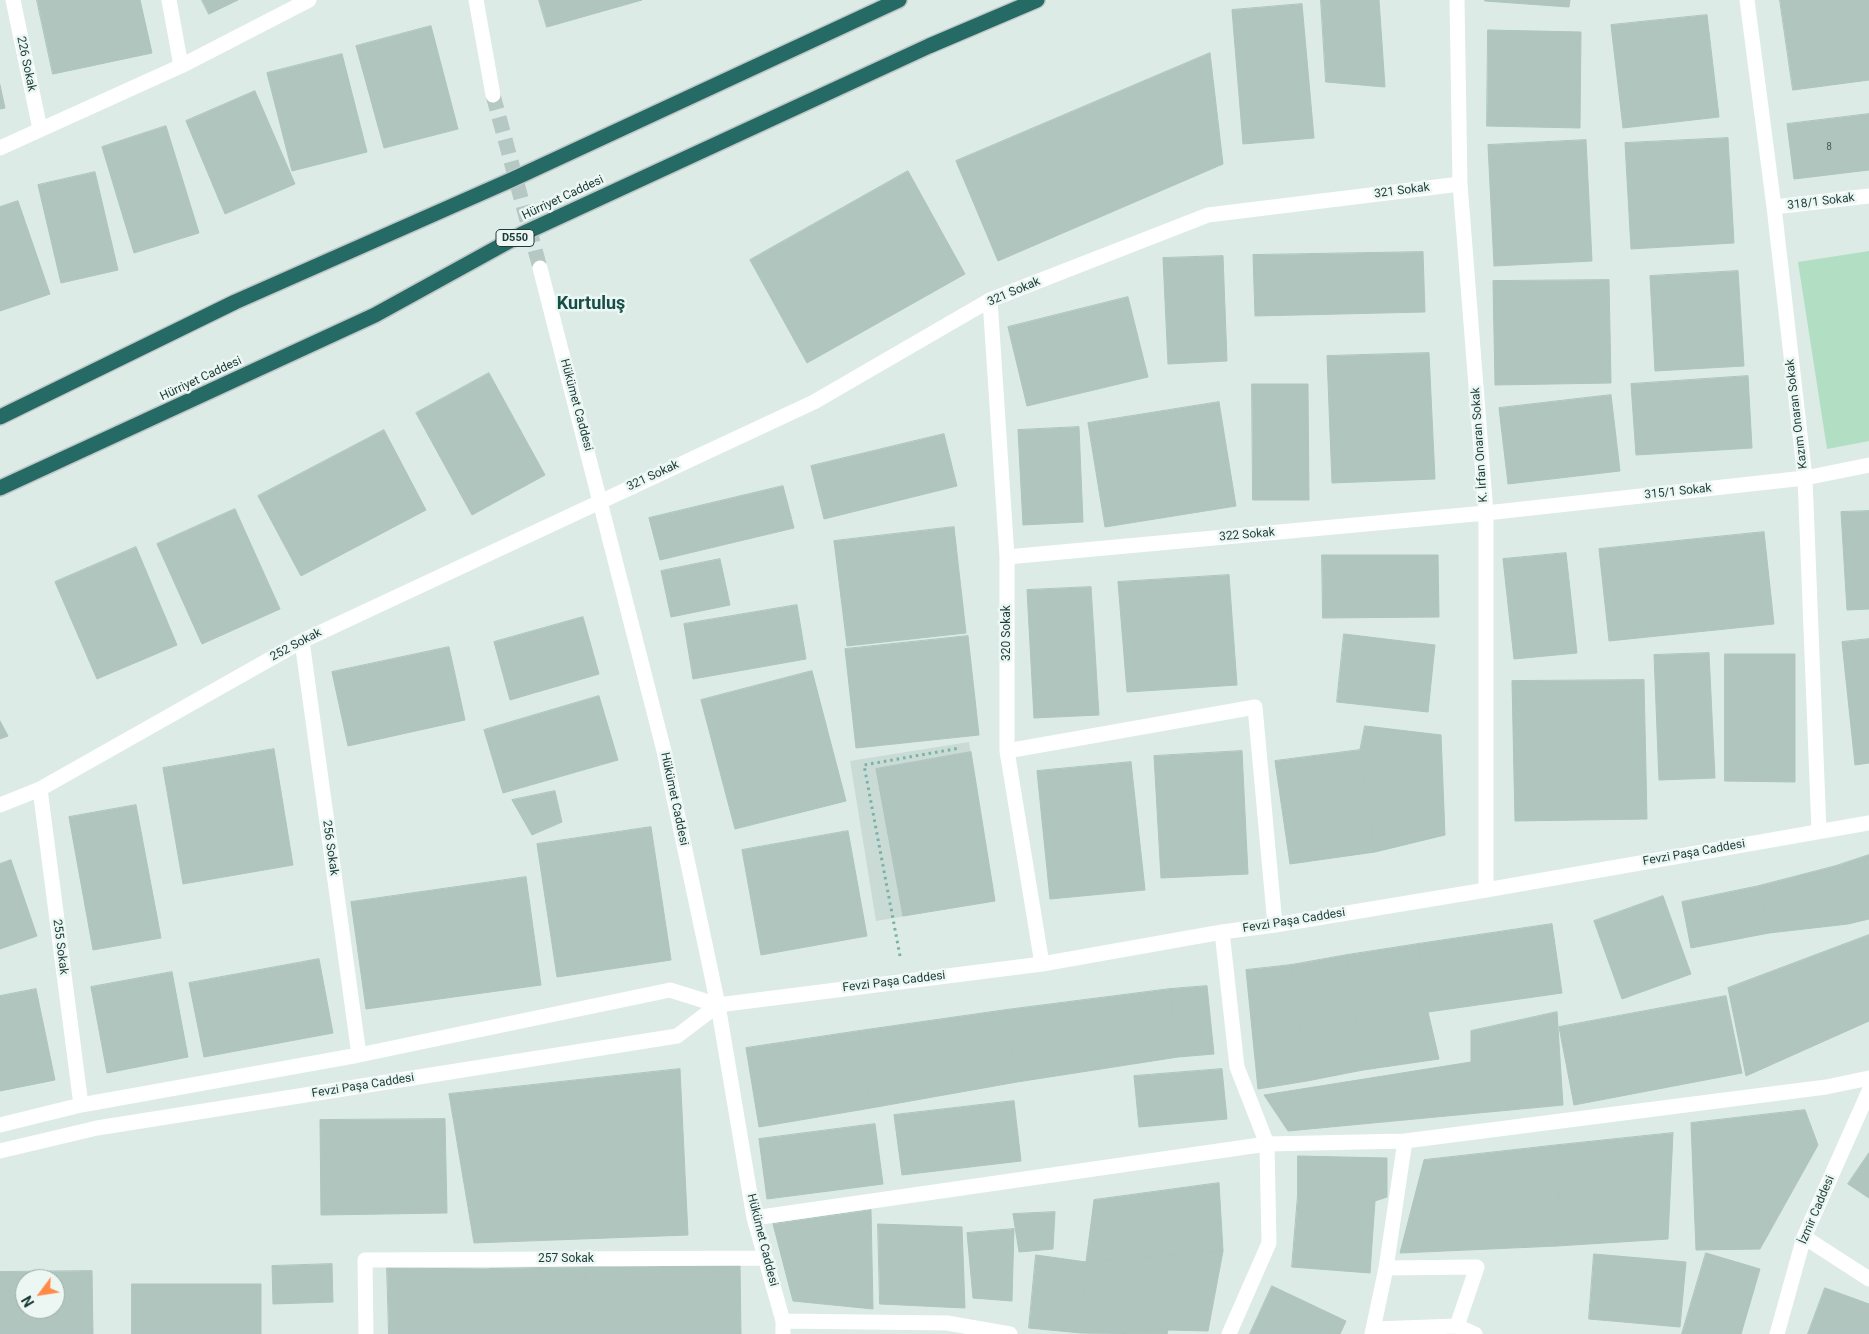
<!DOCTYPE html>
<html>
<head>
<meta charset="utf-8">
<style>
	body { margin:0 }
	#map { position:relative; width:1869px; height:1334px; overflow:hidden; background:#dcebe6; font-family:Roboto,sans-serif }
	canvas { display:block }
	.north { position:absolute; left:15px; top:1269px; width:50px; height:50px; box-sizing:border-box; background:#ecf7f3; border:1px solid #99aca8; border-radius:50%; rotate:239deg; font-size:14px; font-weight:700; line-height:20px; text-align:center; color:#1c3b37 }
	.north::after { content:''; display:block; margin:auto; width:18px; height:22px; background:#ff8b46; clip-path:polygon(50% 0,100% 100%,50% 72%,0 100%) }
</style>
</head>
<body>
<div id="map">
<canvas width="1869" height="1334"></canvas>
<div class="north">N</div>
</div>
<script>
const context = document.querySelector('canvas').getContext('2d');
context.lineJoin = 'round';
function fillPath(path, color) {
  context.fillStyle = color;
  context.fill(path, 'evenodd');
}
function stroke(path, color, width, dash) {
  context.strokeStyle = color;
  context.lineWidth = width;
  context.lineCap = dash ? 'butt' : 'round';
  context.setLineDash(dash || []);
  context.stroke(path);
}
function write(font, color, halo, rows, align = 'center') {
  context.font = font + ' Roboto,sans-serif';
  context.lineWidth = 5;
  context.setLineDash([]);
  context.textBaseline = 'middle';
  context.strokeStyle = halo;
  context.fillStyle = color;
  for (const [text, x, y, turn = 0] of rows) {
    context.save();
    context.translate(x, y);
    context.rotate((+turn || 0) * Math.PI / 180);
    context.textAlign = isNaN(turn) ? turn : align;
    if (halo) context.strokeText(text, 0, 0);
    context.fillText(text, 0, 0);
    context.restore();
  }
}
fillPath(new Path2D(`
	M969,742L995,901L876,921L850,761Z`), '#cadad5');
fillPath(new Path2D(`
	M1869,251V441L1827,449L1798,262Z`), '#b2dfc4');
const building = new Path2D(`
	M37,0H140L152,53L53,74Z
	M202,0H238L209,14Z
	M539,0H642L547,27Z
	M1321,0H1379L1385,87L1326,82Z
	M1485,0H1570L1569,7L1485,1Z
	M1780,0H1869V80L1793,90Z
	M1302,4L1314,138L1243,144L1232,10Z
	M1707,15L1719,117L1623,128L1611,25Z
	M431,26L458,129L384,148L356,46Z
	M1488,30L1581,32L1580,128L1487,126Z
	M1210,53L1223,164L998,261L956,161Z
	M342,54L367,152L292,171L267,73Z
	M0,85L5,108L0,109Z
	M255,91L295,184L225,214L186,121Z
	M1869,114V170L1794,179L1787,124Z
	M166,126L199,233L134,253L102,147Z
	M1728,138L1734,243L1631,249L1625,143Z
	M1586,140L1592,261L1494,266L1488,145Z
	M908,171L965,274L807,363L750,260Z
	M95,172L118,270L61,283L38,185Z
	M18,201L50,294L0,311V207Z
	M1423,252L1425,312L1255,316L1253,255Z
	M1223,256L1227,361L1168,364L1163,258Z
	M1738,271L1744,366L1655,371L1650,276Z
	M1609,280L1611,383L1495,385L1493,281Z
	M1128,297L1148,377L1027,406L1008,327Z
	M1429,353L1435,479L1332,483L1327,356Z
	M489,373L545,475L472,515L416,413Z
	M1748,376L1752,448L1636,455L1631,384Z
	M1252,384H1308L1309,500H1253Z
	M1611,395L1620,471L1508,484L1499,408Z
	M1219,402L1236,506L1105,527L1088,423Z
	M1079,427L1083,522L1023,525L1018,430Z
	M384,430L426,510L301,576L258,496Z
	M944,434L957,486L824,519L811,466Z
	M783,486L794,528L660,560L649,518Z
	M235,509L280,609L202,644L157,544Z
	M1869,511V609L1847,610L1841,512Z
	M954,527L966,633L847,646L834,541Z
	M1764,532L1774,624L1609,641L1599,549Z
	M136,547L177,645L97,679L55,582Z
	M1566,553L1577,653L1514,659L1503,559Z
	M1322,555H1438L1439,617L1323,618Z
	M720,559L730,605L671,617L661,571Z
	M1229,575L1237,685L1127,692L1118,582Z
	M1091,587L1099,715L1034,718L1027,590Z
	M797,605L806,659L693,679L684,624Z
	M583,617L599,674L510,700L494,642Z
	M1344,634L1435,645L1428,712L1337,702Z
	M968,636L979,735L856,748L845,649Z
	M1869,639V763L1855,765L1842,642Z
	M449,647L465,720L348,746L332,672Z
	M1709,653L1715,778L1659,780L1654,655Z
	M1725,654H1795V782L1725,781Z
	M812,671L846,801L735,829L701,700Z
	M1644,680L1647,819L1515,821L1512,681Z
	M599,696L618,760L503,793L484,730Z
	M0,721L8,736L0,739Z
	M1365,726L1441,735L1445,835L1375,852L1360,750Z
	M274,749L293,865L183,884L163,768Z
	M1360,750L1375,852L1290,864L1275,761Z
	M1242,751L1248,874L1161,878L1154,756Z
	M971,752L995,901L903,916L876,769Z
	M1131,762L1145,890L1050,899L1037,771Z
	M555,791L562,822L532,835L512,800Z
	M136,805L161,938L93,950L69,817Z
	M651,827L671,960L557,977L537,844Z
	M848,831L867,936L761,955L742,850Z
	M1869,855V919L1848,924L1836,866Z
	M11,860L37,936L0,949V864Z
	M1836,866L1848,924L1769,933L1759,886Z
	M526,877L541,985L366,1009L351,902Z
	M1759,886L1769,933L1691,948L1682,902Z
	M1663,896L1691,974L1622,999L1594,921Z
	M1552,924L1562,993L1428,1012L1418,944Z
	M1869,935V1021L1746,1076L1728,988Z
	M1418,944L1428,1012L1439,1059L1363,1070L1347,955Z
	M1347,955L1363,1070L1307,1081L1291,965Z
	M319,959L333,1033L204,1057L189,983Z
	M1291,965L1307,1081L1258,1089L1246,970Z
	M172,972L188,1057L107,1073L91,987Z
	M1207,986L1214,1054L1178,1057L1170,989Z
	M36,989L55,1080L0,1091V996Z
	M1170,989L1178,1057L1017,1082L1006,1010Z
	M1726,996L1742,1073L1574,1105L1559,1027Z
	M1006,1010L1017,1082L871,1108L859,1031Z
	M1557,1012L1563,1105L1288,1131L1264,1095L1471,1062V1031Z
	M859,1031L871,1108L759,1127L746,1048Z
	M680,1069L688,1235L474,1243L449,1094Z
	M1222,1069L1227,1119L1139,1127L1134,1076Z
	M1014,1101L1021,1161L902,1175L894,1115Z
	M1805,1110L1818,1145L1760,1249L1696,1250L1691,1123Z
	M445,1119L447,1213L321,1215L320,1120Z
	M875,1124L883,1184L767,1199L759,1139Z
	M1673,1133L1668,1239L1557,1246L1559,1145Z
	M1559,1145L1557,1246L1400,1253L1424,1160Z
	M1869,1153V1198L1848,1184Z
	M1298,1156L1387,1158V1197L1375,1201L1298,1195Z
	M1219,1183L1223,1251L1086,1262L1094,1200Z
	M1298,1195L1375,1201L1370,1273L1292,1267Z
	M871,1210L873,1309L793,1301L773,1224Z
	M1055,1212L1053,1249L1019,1252L1013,1214Z
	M878,1224L962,1227L965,1308L880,1304Z
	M1014,1229L1012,1301L973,1298L967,1233Z
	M1223,1251L1208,1331L1168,1330L1167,1334L1081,1333L1086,1262Z
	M1706,1253L1760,1269L1741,1334H1682Z
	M1594,1254L1686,1262L1680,1327L1589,1319Z
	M1036,1255L1086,1262L1081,1333L1029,1328Z
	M332,1264L333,1302L273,1304L272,1266Z
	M740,1265L741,1334H586L585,1267Z
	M585,1267L586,1334H489V1269Z
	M387,1268L489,1269V1334H389Z
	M92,1271L93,1334H0V1272ZM25,1279H55V1309H25Z
	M132,1284H261V1334H132Z
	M1272,1286L1346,1321L1340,1334H1250Z
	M1825,1288L1869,1304V1334H1808Z`);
fillPath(building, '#b1c5bf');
stroke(building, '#aec5be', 1);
stroke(new Path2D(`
	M493,95L540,268`), '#b6c8c3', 15, [15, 8]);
const highway = new Path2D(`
	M0,417L235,302L511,180L899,0
	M0,488L375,315L522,234L929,46L1037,0`);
stroke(highway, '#bfc8c7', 18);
stroke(new Path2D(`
	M900,956L864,765L960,748`), '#78b2a7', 3, [2.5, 4]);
stroke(new Path2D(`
	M13,0L40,129
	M169,0L181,66
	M476,0L493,95
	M1457,0L1460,184L1486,513V890
	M1747,0L1774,207L1805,478L1819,831
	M0,148L181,66L309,0
	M1774,207L1869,196
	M540,268L664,751L718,1005L754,1218L783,1321V1334
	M990,300L1007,557V751L1042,964
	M1007,557L1486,513L1805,478L1869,465
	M302,641L359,1055
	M1007,751L1255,707L1275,925
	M40,789L81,1105
	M0,805L40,789L302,641L814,402L990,300L1208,215L1460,184
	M1222,932L1237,1067L1267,1144L1269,1243L1229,1334
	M0,1125L81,1105L359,1055L670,990L718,1005L1042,964L1222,932L1275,925L1486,890L1869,823
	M0,1151L97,1128L677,1036L718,1005
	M754,1218L1267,1144L1405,1141L1826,1087L1869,1078
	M1804,1237L1869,1279
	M783,1321L947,1323L1010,1334
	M1457,1326L1475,1334
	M1374,1329L1457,1326L1477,1267L1386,1268
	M366,1334L365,1260L766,1258
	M1372,1334L1386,1268L1405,1141
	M1777,1334L1804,1237L1869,1091`), '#fff', 15);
stroke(highway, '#256a65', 15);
write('10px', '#415e59', null, [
	["8",1829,147]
]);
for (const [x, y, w] of [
	[515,238,38]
]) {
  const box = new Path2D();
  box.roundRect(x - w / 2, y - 8.5, w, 17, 4);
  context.fillStyle = '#ecf7f3';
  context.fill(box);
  stroke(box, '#1c3b37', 1);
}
write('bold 11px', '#1c3b37', null, [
	["D550",515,238]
]);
write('12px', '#1c3b37', '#ecf7f3', [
	["226 Sokak",26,64,78],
	["321 Sokak",1402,191,-7],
	["Hürriyet Caddesi",563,198,-25],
	["318/1 Sokak",1821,202,-7],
	["321 Sokak",1014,292,-23],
	["Hürriyet Caddesi",201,379,-25],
	["Hükümet Caddesi",576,405,75],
	["Kazım Onaran Sokak",1797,414,-97],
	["K. İrfan Onaran Sokak",1480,445,-94],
	["321 Sokak",653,476,-25],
	["315/1 Sokak",1678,492,-6],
	["322 Sokak",1247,535,-5],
	["320 Sokak",1007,633,-90],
	["252 Sokak",296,645,-28],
	["Hükümet Caddesi",674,799,78],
	["256 Sokak",330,848,82],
	["Fevzi Paşa Caddesi",1694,853,-10],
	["Fevzi Paşa Caddesi",1294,921,-9],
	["255 Sokak",60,947,83],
	["Fevzi Paşa Caddesi",894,982,-7],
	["Fevzi Paşa Caddesi",363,1086,-9],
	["İzmir Caddesi",1817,1210,-67],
	["Hükümet Caddesi",762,1240,76],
	["257 Sokak",566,1259]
]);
write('bold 18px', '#174f48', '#ecf7f3', [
	["Kurtuluş",591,304]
]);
</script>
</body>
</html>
